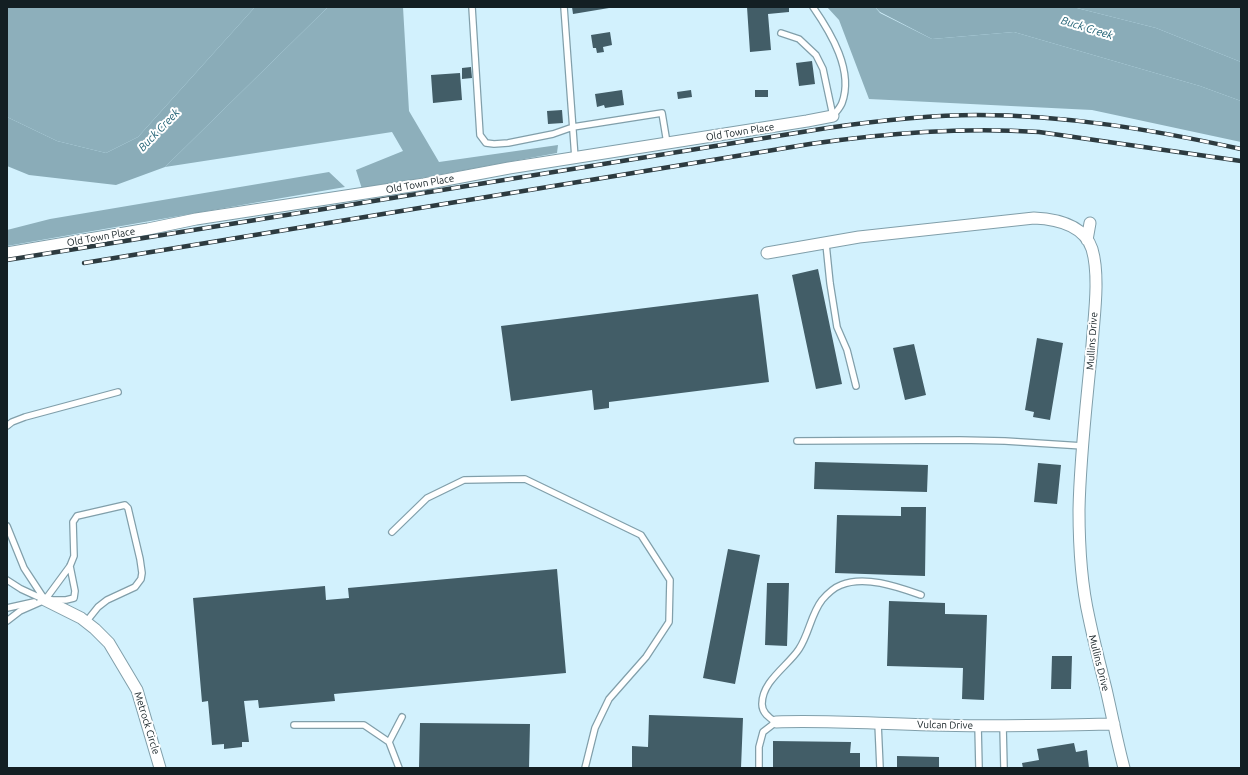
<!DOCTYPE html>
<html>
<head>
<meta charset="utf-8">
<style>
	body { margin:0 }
	#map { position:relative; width:1248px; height:775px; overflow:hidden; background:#d2f1fd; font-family:Ubuntu,sans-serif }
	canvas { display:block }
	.frame { position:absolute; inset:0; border:8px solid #131f23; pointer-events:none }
</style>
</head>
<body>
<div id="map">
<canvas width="1248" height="775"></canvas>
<div class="frame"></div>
</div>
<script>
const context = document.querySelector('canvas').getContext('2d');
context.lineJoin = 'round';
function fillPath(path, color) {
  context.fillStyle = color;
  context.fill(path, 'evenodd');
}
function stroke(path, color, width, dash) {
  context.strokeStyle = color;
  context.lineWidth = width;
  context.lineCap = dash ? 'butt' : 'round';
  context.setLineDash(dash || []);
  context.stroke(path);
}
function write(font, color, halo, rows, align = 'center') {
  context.font = font + ' Ubuntu,sans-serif';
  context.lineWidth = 4;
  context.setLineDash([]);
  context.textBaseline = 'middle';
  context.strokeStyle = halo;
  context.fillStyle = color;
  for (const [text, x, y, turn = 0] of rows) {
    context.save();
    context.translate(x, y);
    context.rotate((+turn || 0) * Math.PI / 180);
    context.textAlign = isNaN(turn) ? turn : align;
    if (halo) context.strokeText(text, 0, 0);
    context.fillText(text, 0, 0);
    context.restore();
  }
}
fillPath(new Path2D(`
	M7,7H255L138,137L106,153L57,141L7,117Z
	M328,7H403L409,111L439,162L558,145L557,153L362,189L356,170L403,151L392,132L165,167Z
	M827,7H875L880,13L932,39L1014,32L1200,86L1241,101V142L1092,110L869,99L839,20Z
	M1073,7H1241V62L1156,28Z
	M329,172L345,187L7,246V230L50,219Z`), '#8dafbb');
fillPath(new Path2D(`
	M255,7H328L165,167L116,185L29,175L7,166V117L57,141L106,153L138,137Z
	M875,7H1073L1156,28L1241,62V101L1200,86L1014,32L932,39L880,12Z`), '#8aacb8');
fillPath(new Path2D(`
	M572,7H609V8L573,14Z
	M747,7H789V12L768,14L771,50L750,52Z
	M610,32L612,45L603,47L604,52L597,53L596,48H593L591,35Z
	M812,61L815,84L799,86L796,63Z
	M471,67L472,78L462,79V68Z
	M460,73L462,100L433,103L431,75Z
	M622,90L624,105L605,108L604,105L597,107L595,94Z
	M691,90L692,97L678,99L677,92Z
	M755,90H768V97H755Z
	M562,110L563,123L548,124L547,111Z
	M818,269L842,384L816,389L792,275Z
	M758,294L769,382L609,402V408L594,410L592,390L511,401L501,326Z
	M1037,338L1063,343L1050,420L1033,417L1034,412L1025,410Z
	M914,344L926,395L905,400L893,348Z
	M815,462L928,465L927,492L814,489Z
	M1038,463L1061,465L1057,504L1034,502Z
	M901,507H926L925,576L835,573L837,515L901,516Z
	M728,549L760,555L735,684L703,678Z
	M557,569L566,673L334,694L335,701L259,708L258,700L244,701L249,742H242V747L224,749V744L212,745L208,701L202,702L193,598L325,586L326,600L349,598L348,588Z
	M767,583H789L787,646L765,645Z
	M889,601L945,603V614L987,615L984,700L962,699L963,668L887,666Z
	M1052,656H1072L1071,689H1051Z
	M649,715L743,718L741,768H632V746L648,747Z
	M420,723L530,724L529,768H419Z
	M773,741L851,742L850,753H860V768H773Z
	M1074,743L1076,752L1087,750L1089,768H1023L1022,763L1039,760L1037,749Z
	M897,756L939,757V768H897Z`), '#425d67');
const service = new Path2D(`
	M472,7L480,135L486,143L494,144L508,143L553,134L573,127L662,113L667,143
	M564,7L575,158
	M813,7C831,33 854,71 842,103C840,108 836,112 833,116
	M781,33L799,39L816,55L823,69L833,116
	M826,244L830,283L837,327L847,350L856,386
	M7,426L12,422L25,417L118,392
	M797,441L960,440L1005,441L1083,446
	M7,526L24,568L45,600
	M392,532L427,498L464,480L525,479L641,535L670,580L669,622L646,657L609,699L595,728L585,768
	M7,580L21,589L45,600
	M50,600H66L74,598L75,591L70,566
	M7,608L34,602
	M7,621L20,611L45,600L70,566L74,556L73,522L77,516L125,505L128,508L140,559L142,573L141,579L135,587L107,600L98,607L86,622
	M878,723L880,768
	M294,725H364L389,742L399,768
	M978,725L979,768
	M1003,726L1004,768
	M389,742L402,717
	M759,768V747L763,732L776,722C769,718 762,713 762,704C762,681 788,666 799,649C809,634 811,614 822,600C828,593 833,588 841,585C865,575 898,587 921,595`);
const minor = new Path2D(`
	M1087,240L1090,223
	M7,253L148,229L196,219L424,184L509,168L807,121L833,116
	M767,253L859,237L1034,218C1056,219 1084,225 1092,249C1100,276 1094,316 1092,345C1087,400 1080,455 1079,510C1079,546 1081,583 1089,618C1094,642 1100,665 1106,689C1112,715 1117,742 1124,768
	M45,600L81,618L95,629L109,643L137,690L160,768
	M776,722C827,720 879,724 931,725C992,727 1053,725 1114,724`);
stroke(service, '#819faa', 8);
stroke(minor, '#819faa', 13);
stroke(service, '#fff', 5.5);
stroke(minor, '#fff', 11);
const rail = new Path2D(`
	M7,260L827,128C876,121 927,115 977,115C1067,115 1154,130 1241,149
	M84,263L810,144C888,133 961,127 1039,132L1241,161`);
stroke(rail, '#2d3b40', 4.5);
stroke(rail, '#fff', 3, [9]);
write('10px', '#131f23', '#fff', [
	["Old Town Place",740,132,-9],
	["Old Town Place",420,184,-10],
	["Old Town Place",101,237,-10],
	["Mullins Drive",1092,341,-86],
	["Mullins Drive",1099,663,76],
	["Metrock Circle",147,723,73],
	["Vulcan Drive",945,725,1]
]);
write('italic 11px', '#1f6073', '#fff', [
	["Buck Creek",1087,28,17],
	["Buck Creek",159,130,-46]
]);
</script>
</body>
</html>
